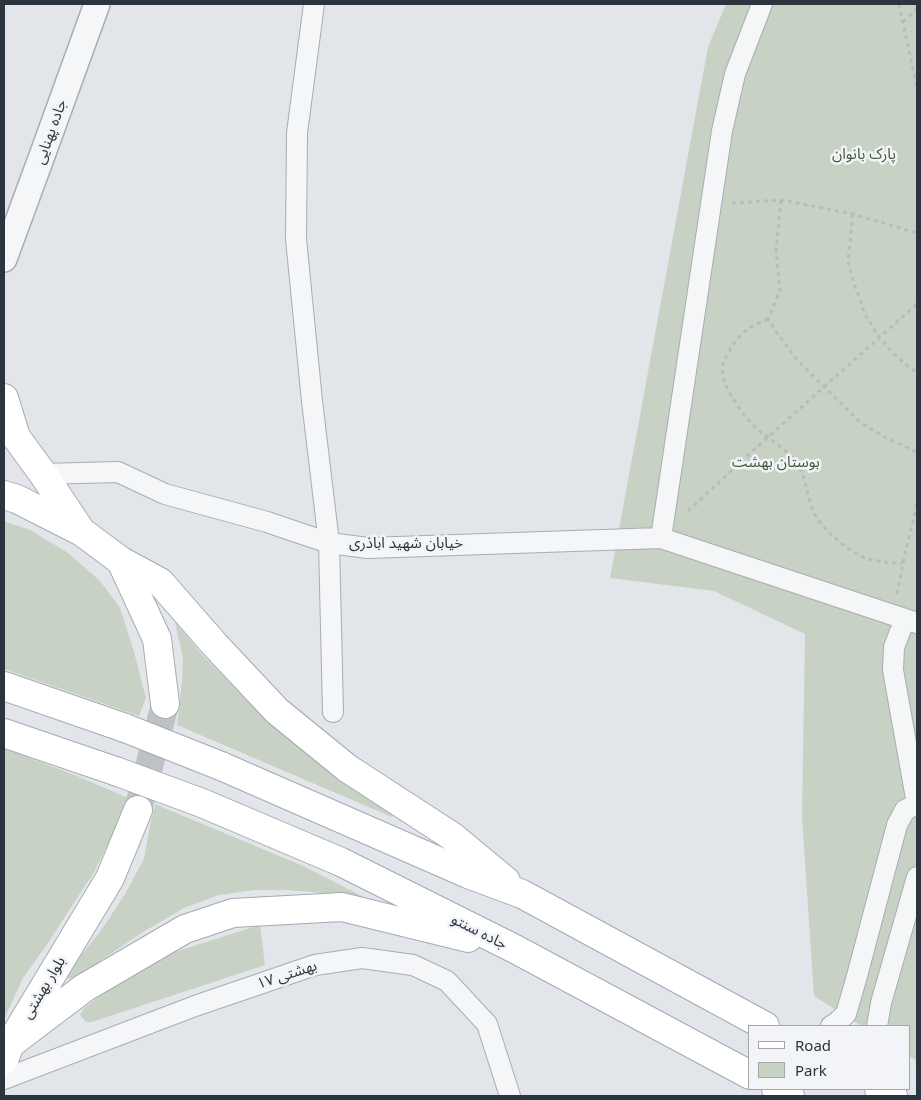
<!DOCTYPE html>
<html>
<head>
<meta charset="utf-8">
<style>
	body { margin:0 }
	#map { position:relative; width:921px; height:1100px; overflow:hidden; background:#e2e5e9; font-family:"Noto Sans",sans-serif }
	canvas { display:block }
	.frame { position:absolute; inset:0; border:5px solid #2c343f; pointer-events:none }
	.legend { position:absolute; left:748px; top:1025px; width:162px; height:65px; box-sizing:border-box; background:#f2f4f7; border:1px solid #a3a7ad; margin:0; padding:6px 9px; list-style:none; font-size:15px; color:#2c343f }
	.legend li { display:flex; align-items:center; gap:10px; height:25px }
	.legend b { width:25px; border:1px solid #a3a7ad }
</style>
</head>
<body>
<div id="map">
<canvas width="921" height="1100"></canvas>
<div class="frame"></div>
<ul class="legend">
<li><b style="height:6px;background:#fff"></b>Road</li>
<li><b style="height:14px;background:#c8d2c4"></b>Park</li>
</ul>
</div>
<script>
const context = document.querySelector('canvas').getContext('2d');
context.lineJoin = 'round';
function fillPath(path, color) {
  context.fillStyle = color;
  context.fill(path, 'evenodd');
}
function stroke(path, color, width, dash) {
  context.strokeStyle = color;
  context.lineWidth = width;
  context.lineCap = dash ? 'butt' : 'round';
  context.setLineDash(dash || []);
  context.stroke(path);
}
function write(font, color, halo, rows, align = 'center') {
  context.font = font + ' "Noto Sans","Noto Sans Arabic",sans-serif';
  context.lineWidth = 5;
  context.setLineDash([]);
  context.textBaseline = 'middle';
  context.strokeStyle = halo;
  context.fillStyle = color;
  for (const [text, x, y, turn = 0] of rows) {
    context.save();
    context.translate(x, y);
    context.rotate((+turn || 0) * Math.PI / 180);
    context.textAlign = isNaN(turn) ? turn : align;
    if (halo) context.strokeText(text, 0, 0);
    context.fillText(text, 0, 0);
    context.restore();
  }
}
fillPath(new Path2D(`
	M726,4H917V1061L910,1057V1026H862L814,996L802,817L805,634L714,591L610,578L708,47Z
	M4,521L30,530L67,552L100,581L120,608L134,652L146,698L139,716L4,669Z
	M175,622L203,656L237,690L300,748L333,773L394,809L392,817L177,725L182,681L183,658Z
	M4,748L77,776L128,798L115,830L94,872L48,943L23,978L4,1019Z
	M155,804L303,866L372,901L323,893L288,890H255L219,895L184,908L143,932L103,959L78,977L67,979L72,966L100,932L125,894L144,859L150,825Z
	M260,925L265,965L92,1022H86L80,1015L84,1008L116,984L165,955Z`), '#c8d2c4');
stroke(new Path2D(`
	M138,810L165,704`), '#bec2c7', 28, [28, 14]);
const minor = new Path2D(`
	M314,4L297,133L296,239L312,401L329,543L333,712
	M43,474L118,472L165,494L267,522L329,543L368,548L661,538L917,623
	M661,538L722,131L735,74L762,4
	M905,619L894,647L893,670L917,804
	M831,1026L836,1023L846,1014L857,976L897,825L905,810L917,804
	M877,1026L881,1003L917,877
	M4,1079L195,1006L315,965L362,958L413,965L447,981L487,1024L510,1096`);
const tertiary = new Path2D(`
	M4,259L43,153L97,4`);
const secondary = new Path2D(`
	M4,398L16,437L43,474L81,531
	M4,495L17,499L82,532L121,561L157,639L165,704
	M4,1060L10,1044L110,878L138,810`);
const primary = new Path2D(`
	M121,561L160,582L215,645L277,711L347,768L453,837L506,881
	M4,686L125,728
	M4,733L118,772
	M221,766L468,874L522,894L765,1026
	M202,803L341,862L515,949L750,1075
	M10,1044L84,988L185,929L233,913L342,907L468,938
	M776,1089L790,1096
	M879,1089L893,1096`);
stroke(minor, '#a8acb3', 22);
stroke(tertiary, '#a8acb3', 28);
stroke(secondary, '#a8acb3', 30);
stroke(primary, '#a3aab4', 30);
stroke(new Path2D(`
	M899,4L917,89
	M903,22L917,9
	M781,200L776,249L780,291L768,319L777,333L798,361L860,422L884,437L917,452
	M732,203L781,200L853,214L917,233
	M853,214L848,262L854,284L866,316L880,338L893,353L911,369L917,372
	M768,319C762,322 756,324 751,327C743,332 737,339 732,346C729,351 725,358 723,363C718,383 741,412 754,426C767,438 783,447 795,460C806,475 806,493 813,510C819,527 851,555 869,559C880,562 891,563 903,563
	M688,511L768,437L917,304
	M897,594L903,563L917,504`), '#b8bcc0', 3, [4, 4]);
stroke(minor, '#f4f6f8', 20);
stroke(tertiary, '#f4f6f8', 25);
stroke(secondary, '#fff', 28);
stroke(primary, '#fff', 28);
const primaryBridge = new Path2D(`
	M125,728L221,766
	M118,772L202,803`);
stroke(primaryBridge, '#a3aab4', 30, []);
stroke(primaryBridge, '#fff', 28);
write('15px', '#2c343f', '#f2f4f7', [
	["جاده پهنایی",51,132,-70],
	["خیابان شهید اباذری",406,544],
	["جاده سنتو",479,932,27],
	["بهشتی ۱۷",287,975,-18],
	["بلوار بهشتی",44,988,-59]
]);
write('15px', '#415a3a', '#f2f4f7', [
	["پارک بانوان",864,155],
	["بوستان بهشت",776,463]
]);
</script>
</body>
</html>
